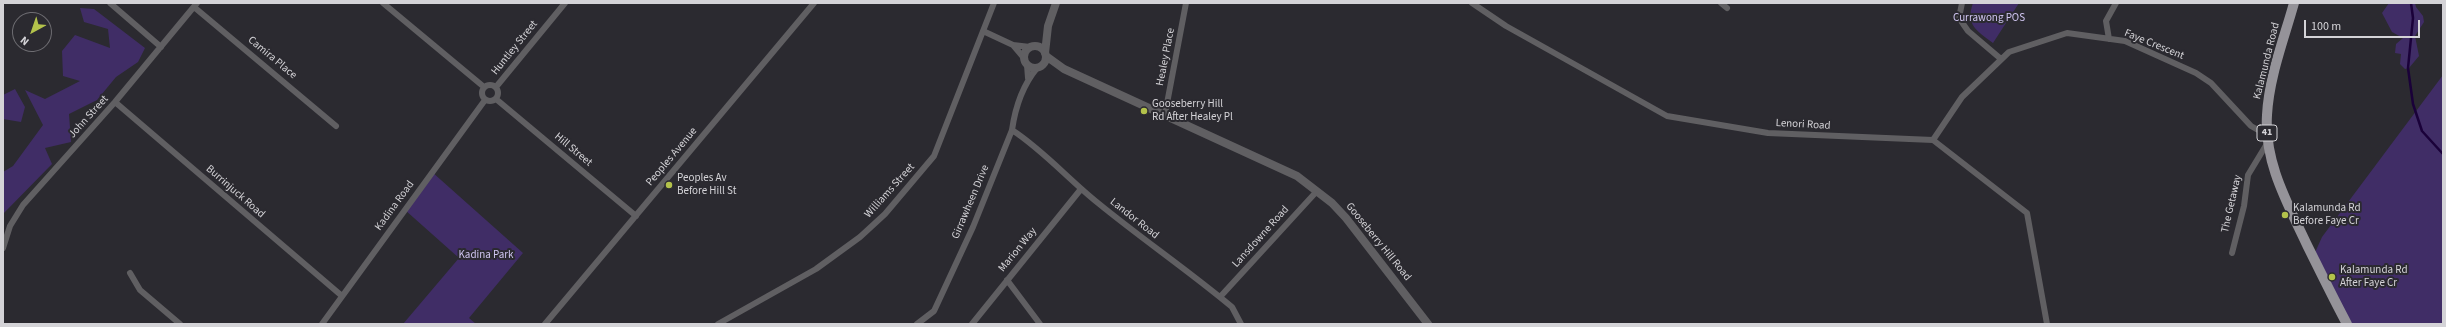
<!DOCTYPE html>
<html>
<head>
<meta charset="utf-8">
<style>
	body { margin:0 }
	#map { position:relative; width:2446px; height:327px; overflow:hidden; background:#2b2a30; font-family:"Source Sans 3",sans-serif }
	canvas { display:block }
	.frame { position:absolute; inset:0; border:4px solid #d4d3d7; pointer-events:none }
	.north { position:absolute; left:12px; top:12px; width:40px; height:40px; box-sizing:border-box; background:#2b2a30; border:1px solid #6f6e73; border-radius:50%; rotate:220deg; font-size:11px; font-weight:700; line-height:16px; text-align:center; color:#d4d3d7 }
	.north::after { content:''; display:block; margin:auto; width:14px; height:18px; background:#b3c24b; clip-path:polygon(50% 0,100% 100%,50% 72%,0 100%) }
	.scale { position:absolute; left:2304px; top:20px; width:116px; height:18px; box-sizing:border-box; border:2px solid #d4d3d7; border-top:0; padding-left:5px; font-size:12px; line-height:14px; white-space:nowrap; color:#d4d3d7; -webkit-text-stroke:3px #2b2a30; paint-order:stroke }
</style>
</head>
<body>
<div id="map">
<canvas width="2446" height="327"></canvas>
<div class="frame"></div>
<div class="north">N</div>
<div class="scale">100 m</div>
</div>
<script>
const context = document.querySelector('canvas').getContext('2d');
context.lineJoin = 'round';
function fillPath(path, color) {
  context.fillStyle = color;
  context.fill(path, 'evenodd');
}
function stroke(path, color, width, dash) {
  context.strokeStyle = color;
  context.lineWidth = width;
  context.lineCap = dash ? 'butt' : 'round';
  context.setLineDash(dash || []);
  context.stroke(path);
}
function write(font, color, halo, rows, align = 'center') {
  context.font = font + ' "Source Sans 3",sans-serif';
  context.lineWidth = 4;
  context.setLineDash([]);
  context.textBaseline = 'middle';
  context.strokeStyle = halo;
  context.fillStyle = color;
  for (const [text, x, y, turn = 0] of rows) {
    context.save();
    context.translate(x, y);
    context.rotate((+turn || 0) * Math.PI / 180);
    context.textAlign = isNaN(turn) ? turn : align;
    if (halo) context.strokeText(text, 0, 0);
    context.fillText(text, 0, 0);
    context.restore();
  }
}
fillPath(new Path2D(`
	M1973,3H2019L1993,43C1977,31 1965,25 1973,3Z
	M2389,3H2415L2416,7L2423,16L2424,22L2415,36L2419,56L2409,68L2405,69L2400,64L2401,54L2395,53L2396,44L2403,38L2392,32L2382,13Z
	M80,8L94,9L145,48L138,62L116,77L97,100L69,114L71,142L45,148L52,164L3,214V172L13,166L43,125L25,90L45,99L80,81L63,76L62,51L75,35L110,48L108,29L84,22Z
	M2443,75V324H2347L2313,257L2322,237Z
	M15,89L25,107L21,122L3,119V95Z
	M432,172L523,253L469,318L476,324H403L459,258L405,210Z`), '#402d66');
stroke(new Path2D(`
	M2411,3L2413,18L2408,68L2413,104L2422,131L2443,154`), '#1a0139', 2.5);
stroke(new Path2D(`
	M110,3L161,47
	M383,3L484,87
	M1472,3L1506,26L1667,116L1768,133L1933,140L2027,213L2047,324
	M1721,3L1727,8
	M1962,3L1959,18L1968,31L2001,59
	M194,7L336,126
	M983,31L1013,45L1030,47
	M2109,39L2106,21L2116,3
	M1013,45L1024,58
	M1027,65L1028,78
	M482 93a8 8 0 1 1 16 0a8 8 0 1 1-16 0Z
	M496,87L565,3
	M496,99L636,216
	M115,102L342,296
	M1165,114L1186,3
	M1012,130C1043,150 1068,179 1098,203C1142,239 1189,271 1232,307L1241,324
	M1933,140L1962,97L2009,52L2067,33L2125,41L2196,73L2211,83L2251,126L2267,135
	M3,248L10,226L23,205L115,102L197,3
	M2232,253L2244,206L2248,175L2268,142
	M130,273L140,290L180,324
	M1007,280L1040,324
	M1220,297L1317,191
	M322,324L485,100
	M545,324L814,3
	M718,324L816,269L860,237L885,214L934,156L994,3
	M917,324L934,311L973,227L1012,130C1015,109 1023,85 1037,68
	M972,324L1081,189`), '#605f62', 6);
stroke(new Path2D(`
	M1024 57a11 11 0 1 1 22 0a11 11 0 1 1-22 0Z
	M1045,53L1048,26L1056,3
	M1046,56L1064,69L1297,176L1332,203L1346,218L1428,324`), '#605f62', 8);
stroke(new Path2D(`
	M2294,3C2284,39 2269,77 2267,115C2264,163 2288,204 2307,245C2320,271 2333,298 2347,324`), '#959399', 10);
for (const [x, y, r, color] of [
	[1144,111,4,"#b3c24b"],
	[669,185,4,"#b3c24b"],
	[2285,215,4,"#b3c24b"],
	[2332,277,4,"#b3c24b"]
]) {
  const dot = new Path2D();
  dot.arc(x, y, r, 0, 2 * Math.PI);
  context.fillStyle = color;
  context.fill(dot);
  stroke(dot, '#2b2a30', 1.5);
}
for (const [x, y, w] of [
	[2267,133,20]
]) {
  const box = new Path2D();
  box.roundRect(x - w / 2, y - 8, w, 16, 3);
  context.fillStyle = '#2b2a30';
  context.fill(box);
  stroke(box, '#d4d3d7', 1);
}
write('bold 10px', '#d4d3d7', null, [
	["41",2267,133]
]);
write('11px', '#d0c5f1', '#2b2a30', [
	["Currawong POS",1989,19],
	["Kadina Park",486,256]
]);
write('11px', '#d4d3d7', '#2b2a30', [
	["Faye Crescent",2154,45,22],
	["Huntley Street",515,48,-51],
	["Healey Place",1166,57,-79],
	["Camira Place",272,58,40],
	["Kalamunda Road",2267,61,-76],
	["John Street",89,117,-48],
	["Lenori Road",1803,125,3],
	["Hill Street",573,150,40],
	["Peoples Avenue",672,157,-50],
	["Williams Street",890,191,-48],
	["Burrinjuck Road",235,192,41],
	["Girrawheen Drive",971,202,-67],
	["The Getaway",2232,204,-77],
	["Kadina Road",395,206,-54],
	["Landor Road",1134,219,38],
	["Lansdowne Road",1261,237,-48],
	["Gooseberry Hill Road",1378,242,51],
	["Marion Way",1018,250,-51]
]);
write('11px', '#d4d3d7', '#2b2a30', [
	["Gooseberry Hill",1152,105],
	["Rd After Healey Pl",1152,118],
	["Peoples Av",677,179],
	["Before Hill St",677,192],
	["Kalamunda Rd",2293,209],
	["Before Faye Cr",2293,222],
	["Kalamunda Rd",2340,271],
	["After Faye Cr",2340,284]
], 'left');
</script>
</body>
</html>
